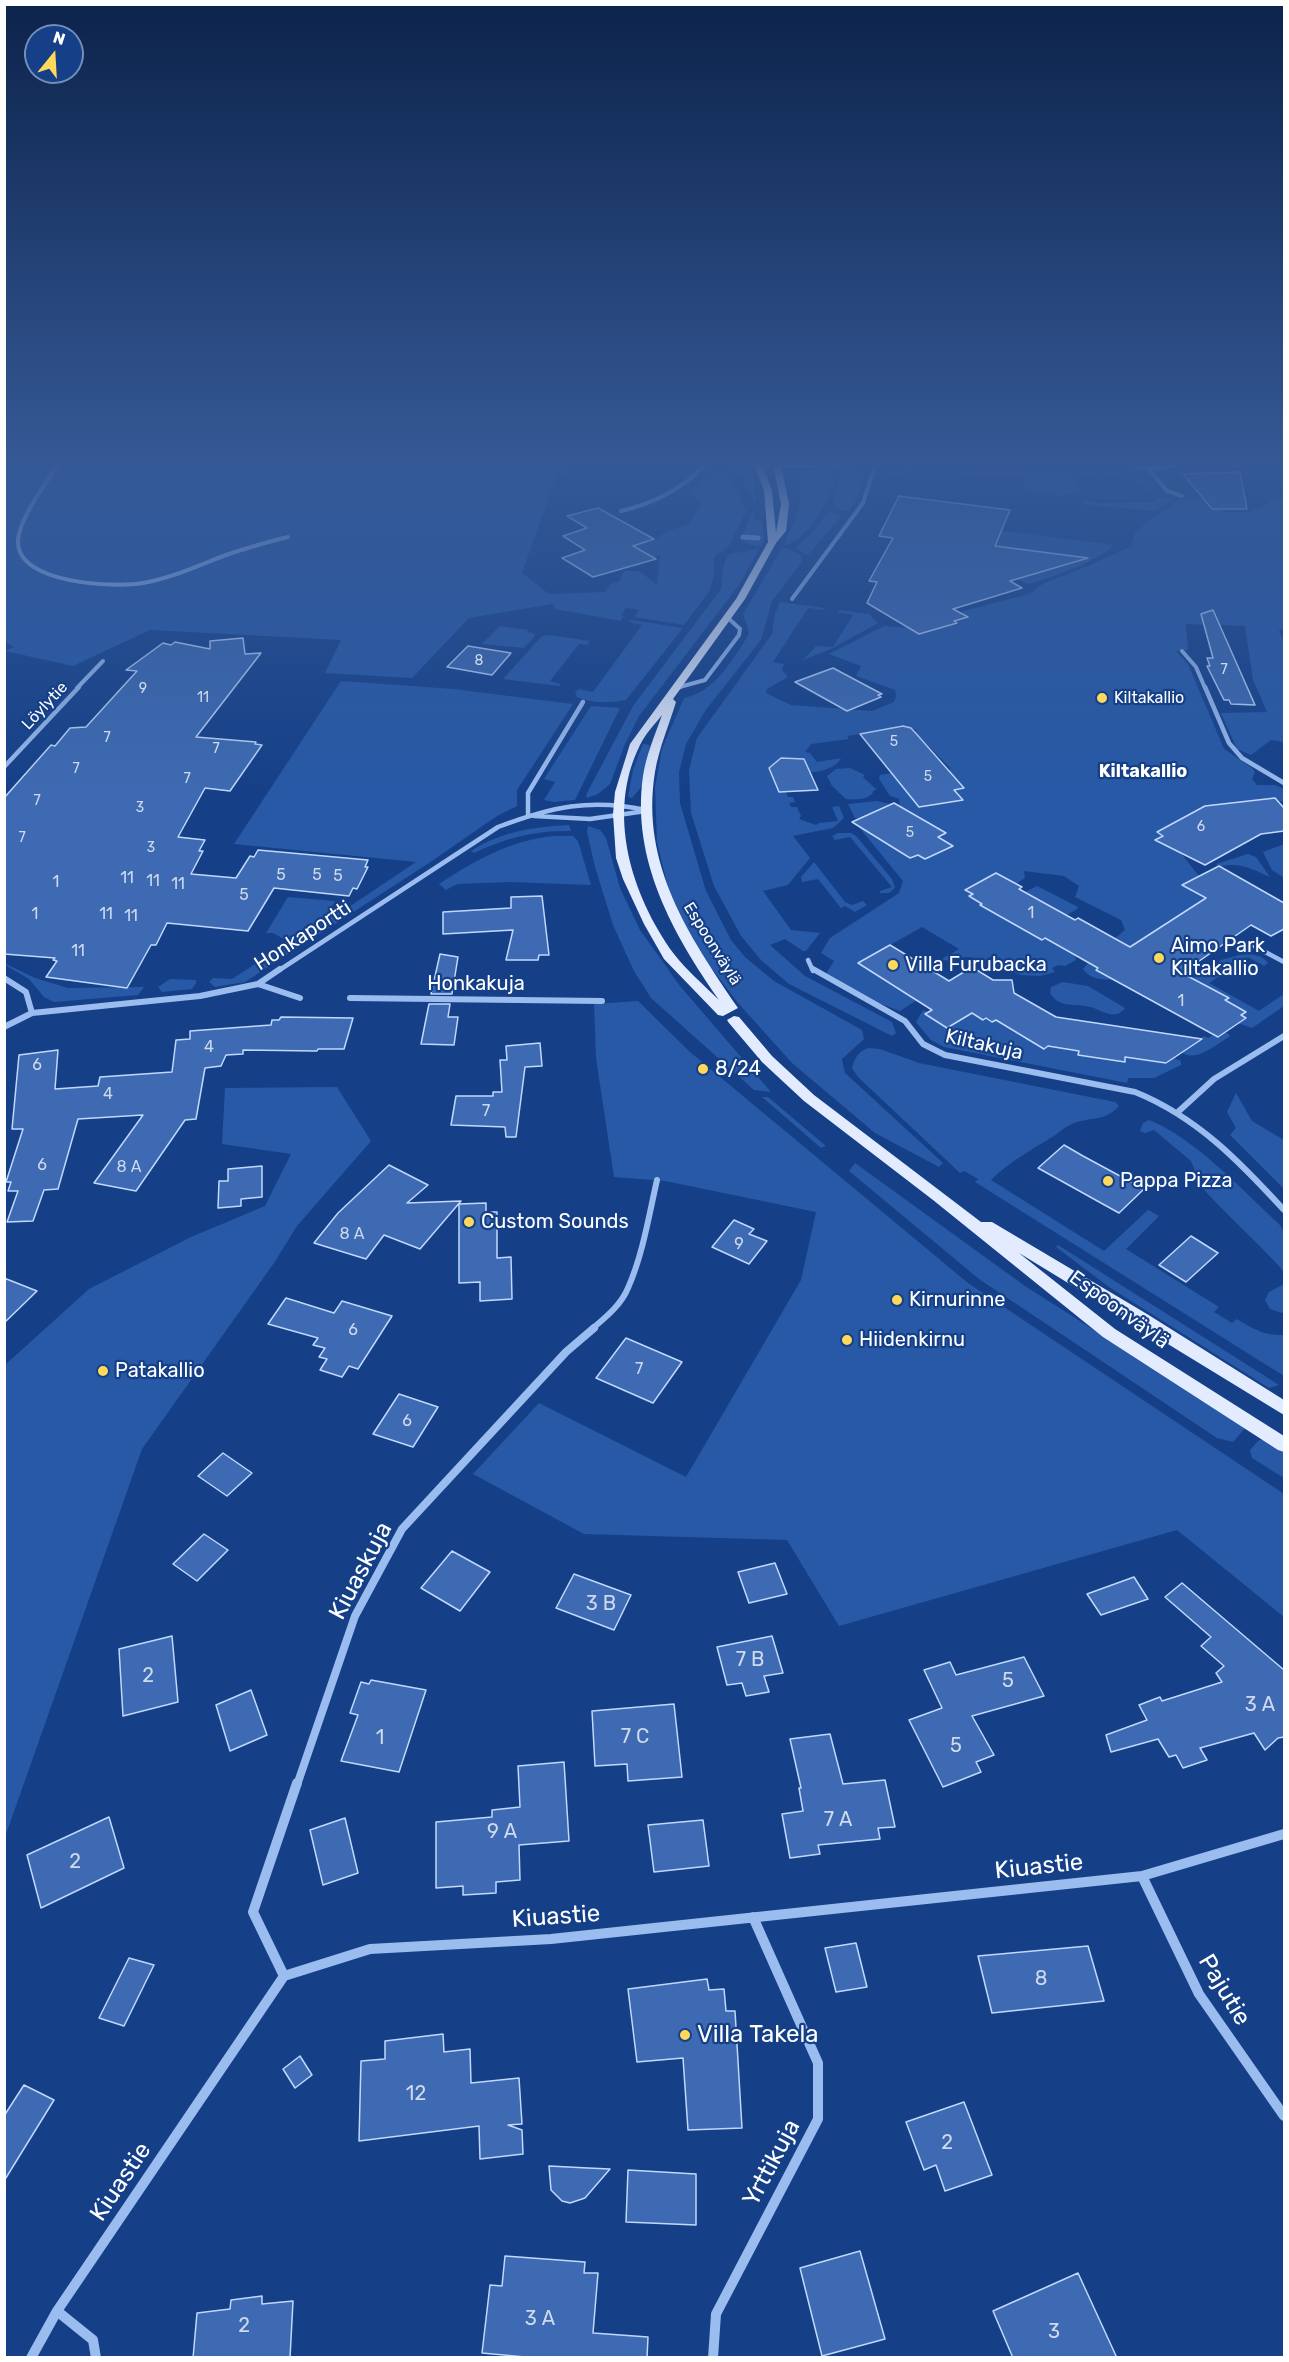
<!DOCTYPE html>
<html>
<head>
<meta charset="utf-8">
<style>
	body { margin:0 }
	#map { position:relative; width:1289px; height:2362px; overflow:hidden; background:#154088; font-family:Rubik,sans-serif }
	canvas { display:block }
	.frame { position:absolute; inset:0; border:6px solid #fff; pointer-events:none }
	.north { position:absolute; left:24px; top:24px; width:60px; height:60px; box-sizing:border-box; background:#154088; border:2px solid #738cb8; border-radius:50%; rotate:18deg; font-size:16px; font-weight:700; line-height:24px; text-align:center; color:#fff }
	.north::after { content:''; display:block; margin:auto; width:21px; height:27px; background:#ffd959; clip-path:polygon(50% 0,100% 100%,50% 72%,0 100%) }
</style>
</head>
<body>
<div id="map">
<canvas width="1289" height="2362"></canvas>
<div class="frame"></div>
<div class="north">N</div>
</div>
<script>
const context = document.querySelector('canvas').getContext('2d');
context.lineJoin = 'round';
function fillPath(path, color) {
  context.fillStyle = color;
  context.fill(path, 'evenodd');
}
function stroke(path, color, width, dash) {
  context.strokeStyle = color;
  context.lineWidth = width;
  context.lineCap = dash ? 'butt' : 'round';
  context.setLineDash(dash || []);
  context.stroke(path);
}
function write(font, color, halo, rows, align = 'center') {
  context.font = font + ' Rubik,sans-serif';
  context.lineWidth = 4.5;
  context.setLineDash([]);
  context.textBaseline = 'middle';
  context.strokeStyle = halo;
  context.fillStyle = color;
  for (const [text, x, y, turn = 0] of rows) {
    context.save();
    context.translate(x, y);
    context.rotate((+turn || 0) * Math.PI / 180);
    context.textAlign = isNaN(turn) ? turn : align;
    if (halo) context.strokeText(text, 0, 0);
    context.fillText(text, 0, 0);
    context.restore();
  }
}
fillPath(new Path2D(`
	M4,465H571L570,474H557L522,573L549,594L605,592L610,584L619,582L624,571H639L657,585L660,555L654,557L639,549L624,553L621,548L655,539L670,530L688,525L701,505L690,491L715,468L729,475L746,511L729,546L716,555L714,559V575L710,590L684,625L634,617L639,610L626,608L621,615L624,616L621,621L555,609L553,604L469,618L412,678L325,673L341,640L150,630L73,666L5,651L14,647L5,642Z
	M716,465H750L754,473L756,506L742,478Z
	M841,467L857,469L864,474L857,498L849,511L839,510L833,503L842,476Z
	M831,468C832,471 834,473 834,476C836,496 804,544 784,545C795,516 806,509 797,476L812,470Z
	M906,469L1017,472L1106,471L1140,477L1155,490L1151,491C1127,468 1101,475 1070,474L1081,492L1058,496L1024,489L1023,487L1028,479L990,475L988,478L965,474L914,471L911,474L904,473L902,476L888,474L893,471Z
	M1153,498L1174,499L1154,511L1088,505L1081,501L1087,500L1094,503L1156,502Z
	M1208,498L1223,512H1250L1269,503L1268,499H1284V629L1279,630L1284,642V742L1271,740L1251,755L1237,749L1221,713L1267,712L1253,680L1245,626L1186,624L1188,650L1176,651L1188,664L1224,749L1252,768L1255,772L1252,779L1257,785H1275L1284,789V801L1278,802L1274,798L1264,799L1158,832L1163,836L1156,840L1180,852L1199,876L1182,885L1244,921L1173,920L1096,970L1114,980C1101,979 1091,980 1083,969L1094,956L1125,930L1121,920L1075,897L1079,886L1064,876L1024,871L1025,878L1016,884L996,873L965,889L973,894L970,897L982,904L980,905L990,911L993,910L1042,940L1045,938L1075,956L1076,960L1065,966L1058,965L1052,968L1055,972L1040,976L1021,975L994,965L992,963L995,958L992,956L986,960C980,959 972,957 966,957C956,958 953,964 942,959L959,949L922,927L858,963L917,1000L900,1011L871,1000L826,974L834,961L821,953L830,938L899,893L903,881L858,826L867,832L872,830L890,846L895,844L906,851L901,853L909,859L918,855L925,859L953,846L938,837L945,833L900,806L899,799L890,796L879,779L880,775L897,772L916,795L910,796L914,801L923,800L928,806L962,800L954,790L964,788L948,770L951,769L915,732L917,730L898,725L896,728L847,736L849,739L811,744L805,752L810,753L817,762L841,758C837,767 820,773 810,772L804,759L786,760L776,783L779,792H786L788,797H793L795,802L789,803L791,807H797L801,816L799,819L816,825L819,823L838,821L832,807L839,806L844,818L833,828L793,836L810,858L788,885L763,891L791,930L820,933L806,951H803L785,939L770,945L805,976L892,1022L896,1033L892,1036L789,984L761,960L741,936L714,886L691,813L689,770L697,738L772,634L775,614L780,602L824,608L823,610L808,608L773,662L784,664L782,670L788,677L767,689L766,693L791,705L872,711L894,702L896,696L895,690L856,676L861,666L829,654L884,626L909,628L920,634L956,623L954,621L967,617L960,612L1029,594L1044,583L1091,565L1131,546L1135,533L1151,519L1178,500Z
	M752,512H755L754,519L762,522L764,539L761,546H753L741,541Z
	M832,512L842,515L809,554L807,555L796,548L814,531L827,513Z
	M964,526L1113,545C1104,559 1044,581 1027,584L1017,579L1061,565L955,551Z
	M782,548L790,549L801,556L802,561L772,601L761,640L705,711L686,744L679,772L680,803L706,891L731,940L745,957L774,981L862,1030L864,1039L842,1059L845,1073L943,1163L939,1167L875,1133L792,1063L738,1003L696,948L669,892L657,842L655,787L662,749L684,698C715,692 732,660 748,636L749,632L743,614Z
	M759,549L739,585L639,716L625,744L610,784L598,794L587,798L586,795L633,706L721,589C723,576 721,564 730,554Z
	M839,610L869,614L878,623L833,648L803,660L816,646L833,647L853,615L838,612Z
	M631,620L683,628L626,700C609,703 593,704 577,697L575,692L579,689L593,692L642,625L629,622Z
	M500,626L528,630L527,632L533,633L535,636L524,648L482,644Z
	M549,635L590,641L587,645L579,644L550,681L561,684L559,686L503,679L542,636Z
	M341,681L453,689L573,704L517,790V806L497,816L429,863L245,982L215,987L209,982L213,978L232,979L289,942L273,933H266L288,897L335,901L330,909L343,911L416,862L234,844Z
	M591,706L620,708L575,800L554,802L544,800L555,782L544,779Z
	M643,744L650,745L642,786L632,798L628,797L633,770Z
	M850,768L865,775L863,777L877,790H874C871,800 856,800 846,799L832,786L827,776L836,769Z
	M877,801L890,804L859,819L855,818L848,804Z
	M569,825L571,831C536,830 505,838 474,853L471,851C502,831 534,827 569,825Z
	M588,826L600,830L606,838L620,888L640,930L680,986L771,1092L754,1090L651,998L634,971L613,925L595,867L587,832Z
	M838,833H851L856,836L892,879L895,888L889,893H880V891L892,887L850,837L835,840L832,836Z
	M553,836H573L578,841L591,885L510,882L457,884L446,890L439,884C476,860 509,841 553,836Z
	M1284,844V878L1272,870L1263,852Z
	M1248,854L1256,857L1270,877C1253,870 1239,861 1219,867L1216,864Z
	M814,862L845,902L852,905L863,901L867,905L855,912L845,906L841,908L818,879L802,882L801,877Z
	M1037,886L1078,907L1077,909L1067,915L1025,892Z
	M1240,955C1250,954 1262,954 1268,963L1264,966L1248,957L1209,983L1259,1011L1284,994V1006L1252,1028L1238,1023L1246,1018L1241,1015L1246,1012L1225,1000L1228,998L1175,990L1221,960Z
	M7,962L6,964L35,978L68,988L144,987L138,995L54,1002L44,997L29,979L5,965Z
	M170,979L196,980V983L192,989L162,992L158,987Z
	M1063,982L1088,986L1125,1008C1115,1022 1101,1009 1090,1007C1074,1003 1060,1009 1050,993L1051,987Z
	M947,983L973,1014L983,1020L986,1018L992,1022L996,1020L1005,1026L1008,1024L1015,1028L1012,1030L1023,1037L1028,1035L1044,1048L1048,1046L1079,1051L1078,1055L1125,1062V1057L1161,1061L1166,1064L1174,1058L1181,1061V1065L1154,1078H1128L1127,1083L944,1047L931,1040L916,1022L923,1010L928,1012L925,1015L947,1028L955,1023Z
	M638,1001L690,1052L968,1283L1284,1494V1617L1177,1530L839,1626L787,1540L584,1534L473,1474L539,1403L686,1477L801,1280L816,1212L665,1181L614,1177L596,1058L594,1004Z
	M1225,1032L1230,1035L1229,1037C1215,1045 1196,1063 1181,1052L1204,1036L1208,1038L1213,1035L1218,1037Z
	M868,1048L880,1049L919,1063L1115,1102L1119,1106C1103,1124 1088,1115 1068,1126C1062,1129 1058,1134 1052,1137C1030,1151 1009,1162 991,1180L1104,1251L1148,1210L1159,1216L1126,1249L1219,1307L1214,1312L1232,1323L1237,1319C1253,1329 1265,1336 1284,1335V1376L975,1182L978,1179L964,1171L960,1173L858,1077L852,1068C855,1057 858,1052 868,1048Z
	M337,1087L371,1141L297,1226L274,1263L142,1449L5,1837V1365L89,1289L191,1237L265,1206L291,1154L222,1144L225,1088Z
	M1236,1093L1252,1121L1284,1140V1189L1230,1135L1236,1128L1227,1112Z
	M762,1097H768L826,1146L821,1148Z
	M1149,1120C1195,1138 1243,1191 1279,1224L1284,1231V1272C1257,1241 1226,1215 1199,1184L1214,1179L1209,1173L1197,1176L1191,1161L1154,1130L1145,1133L1140,1131L1143,1123Z
	M855,1163L1025,1286L1246,1427L1233,1442L1217,1438L979,1279L849,1171Z
	M1058,1245L1279,1385L1269,1388L1109,1287L1056,1247Z
	M1284,1284V1312L1282,1313L1270,1309L1265,1300L1269,1292Z
	M1259,1440H1265L1284,1452V1478L1252,1458L1250,1450Z`), '#2759a6');
stroke(new Path2D(`
	M743,537L758,538`), '#8db6f2', 5);
const building = new Path2D(`
	M1240,472L1247,509H1212L1183,474Z
	M899,496L1010,510L995,546L1088,558L1010,581L1022,588L953,609L968,617L954,621L957,623L919,634L867,603L877,582L869,581L893,538L879,536Z
	M598,508L654,539L633,546L656,559L593,577L562,558L585,550L563,536L587,528L567,516Z
	M1213,610L1255,705L1231,704L1229,700H1224L1207,666H1210L1207,658H1213L1201,614Z
	M243,638L245,654L261,653L196,737L256,742L255,744L262,745L230,791L205,788L178,837L205,840L199,851H203L191,874L236,878L250,856L254,857L258,850L368,860L365,867H368L357,889L353,888L349,896L274,888L248,931L167,923L156,945H151L127,988L46,977L57,961L53,960L55,958L4,954V798L51,745L55,746L70,728L86,727L137,671L126,670L163,643L171,645L175,642L210,649V641Z
	M468,646L511,653L492,675L447,667Z
	M833,668L882,694L878,695L881,697L847,711L795,682Z
	M903,726L911,728L920,738L964,788L954,790L963,800L919,807L860,734Z
	M781,758L804,759L818,790L779,792L769,768Z
	M1275,798L1284,808V831L1261,834L1205,865L1155,840L1163,836L1157,832L1205,806Z
	M894,803L946,833L938,837L953,846L925,859L918,855L910,858L852,822Z
	M1219,866L1284,903V929L1271,936L1251,925L1182,973L1229,998L1225,1000L1246,1012L1241,1015L1246,1018L1218,1037L1096,970L1098,968L1045,938L1042,940L980,905L982,904L969,896L973,894L965,890L996,873L1022,887L1019,889L1075,920L1078,918L1130,947L1206,898L1182,885Z
	M542,896L549,955H539L538,960H506L513,930L443,934V912L511,908V897Z
	M890,945L949,981L972,967L993,980H1012L1014,993L1056,1017L1202,1039L1166,1063L1125,1057V1062L1078,1055L1079,1051L1048,1046L1044,1049L996,1020L992,1022L986,1018L983,1020L972,1013L947,1028L925,1014L932,1010L858,963Z
	M440,954L458,957L452,994H431Z
	M429,1004H450L448,1017H458L454,1045L421,1044Z
	M281,1017L353,1018L344,1049H318L317,1051L243,1050V1054L226,1055L221,1066L205,1068L196,1119L185,1120L136,1191L94,1183L143,1115L78,1119L58,1189L44,1190L33,1221L7,1222L18,1191H8L11,1182H6L23,1129H12L19,1055L58,1050L55,1089L98,1086L100,1077L172,1072L176,1040L190,1039V1031L271,1025L272,1020H279Z
	M540,1043L542,1066L525,1067L516,1137H506L505,1127L451,1125L456,1096H493V1092H502L500,1060H507L506,1046Z
	M1064,1145L1083,1156L1144,1189L1119,1213L1038,1168Z
	M389,1165L428,1185L407,1203L461,1201L420,1249L384,1235L366,1259L314,1243L338,1213Z
	M262,1166V1197L241,1199V1206L218,1208L219,1181H228V1169Z
	M486,1203V1212H497V1258L511,1257L512,1299L480,1301V1282L459,1283V1204Z
	M734,1220L754,1229L749,1234L767,1241L749,1264L712,1247Z
	M1191,1236L1218,1253L1186,1282L1159,1265Z
	M4,1278L37,1291L4,1323Z
	M286,1298L334,1313L342,1301L392,1316L358,1369L349,1366L342,1377L320,1370L327,1359L319,1357L325,1348L313,1345L318,1338L268,1324Z
	M626,1338L682,1362L653,1403L596,1378Z
	M399,1394L438,1407L413,1447L373,1434Z
	M223,1453L252,1473L227,1496L198,1476Z
	M204,1534L228,1550L197,1581L173,1564Z
	M452,1551L490,1572L460,1611L421,1588Z
	M775,1563L787,1594L749,1603L738,1572Z
	M574,1574L631,1595L614,1630L556,1608Z
	M1134,1577L1148,1599L1101,1615L1087,1594Z
	M1182,1583L1284,1670V1737L1278,1738L1265,1750L1254,1733L1200,1748L1207,1760L1183,1768L1176,1755L1169,1757L1158,1739L1111,1752L1106,1735L1147,1720L1139,1705L1160,1697L1162,1701L1222,1682L1216,1673L1224,1666L1201,1646L1211,1637L1165,1597Z
	M172,1636L178,1702L123,1716L119,1649Z
	M772,1636L783,1673L764,1676L769,1692L746,1696L742,1683L727,1685L717,1647Z
	M1024,1657L1044,1696L972,1716L994,1755L976,1762L981,1772L943,1787L909,1720L942,1708L924,1670L950,1662L956,1675Z
	M371,1680L426,1690L399,1772L341,1761L358,1715L350,1713L361,1682L369,1684Z
	M251,1690L267,1735L230,1751L216,1705Z
	M674,1704L682,1777L628,1781L627,1764L595,1766L592,1711Z
	M830,1734L843,1784L885,1780L895,1827L878,1828L880,1839L818,1845L820,1854L790,1858L782,1814L803,1811L799,1788H801L790,1739Z
	M564,1762L569,1841L519,1845L520,1880L496,1882V1893L463,1895V1886L436,1888V1822L492,1817V1810L520,1807L518,1766Z
	M109,1817L124,1868L41,1908L27,1855Z
	M345,1818L358,1873L323,1885L310,1830Z
	M703,1820L709,1866L654,1872L648,1825Z
	M856,1943L867,1987L836,1992L825,1948Z
	M1088,1946L1104,2001L992,2013L978,1956Z
	M129,1958L154,1965L124,2026L99,2018Z
	M707,1979L709,1990L724,1989L726,2011H735L742,2128L688,2130L683,2058L637,2062L628,1989Z
	M443,2034L444,2052L470,2049L471,2083L519,2078L522,2124L508,2125L522,2130L523,2154L480,2159L479,2126L359,2141L361,2061L385,2059V2041Z
	M300,2056L312,2075L295,2088L283,2069Z
	M24,2085L54,2100L4,2181V2116Z
	M964,2102L992,2175L945,2191L936,2165L924,2170L906,2122Z
	M549,2166L588,2168L610,2169L585,2198L570,2203L562,2201L551,2190Z
	M628,2170L696,2174V2225L626,2222Z
	M860,2251L885,2339L822,2356L800,2268Z
	M505,2256L585,2262L584,2273H598L593,2333L648,2337L647,2358H536L482,2353L490,2285L502,2286Z
	M1078,2273L1117,2358H1013L993,2311Z
	M262,2296V2304L293,2301L290,2358H193L197,2313L230,2309L231,2300Z`);
fillPath(building, '#3d6ab2');
stroke(building, '#c1d8fb', 1.5);
stroke(new Path2D(`
	M58,465C46,483 18,520 18,542C18,584 115,588 143,583C172,578 199,565 226,555C247,548 267,542 288,537
	M1149,469L1167,491L1182,496
	M621,511C654,503 681,490 705,465
	M792,599L863,503L875,465
	M1182,651L1196,667L1205,688
	M77,688L103,661
	M676,688L705,680L739,635L740,629L727,617`), '#9bbcef', 4);
stroke(new Path2D(`
	M1205,687L1229,743L1242,758L1284,783
	M676,688L680,687
	M4,767L79,687
	M528,816V793L583,702
	M534,816L590,819L646,811
	M1254,946L1284,962
	M808,960L813,971
	M278,971L498,827C551,807 590,798 646,810`), '#9bbcef', 4.5);
stroke(new Path2D(`
	M813,969L905,1021L923,1044L945,1055L1135,1092C1197,1117 1240,1162 1284,1210
	M4,978L26,992L32,1013
	M258,984L300,998
	M350,998L602,1001
	M4,1027L32,1013L200,996L258,984L280,969
	M1179,1111L1214,1079L1284,1036
	M592,1329C606,1317 621,1305 628,1288C643,1254 649,1215 657,1180`), '#9bbcef', 6);
stroke(new Path2D(`
	M297,1785L355,1616L402,1529L566,1352L594,1328`), '#9bbcef', 8);
stroke(new Path2D(`
	M1142,1876L1199,1994L1284,2116
	M284,1976L253,1912L297,1783
	M57,2311L93,2340L96,2358
	M31,2358L57,2311L284,1976L370,1949L551,1939L1142,1876L1284,1834
	M713,2358L716,2314L818,2119V2063L753,1917`), '#9bbcef', 10);
fillPath(new Path2D(`
	M762,465H841L838,467H765Z
	M1125,465L1149,467L1190,465L1149,471Z`), '#c8dbfa');
fillPath(new Path2D(`
	M754,465H762L772,490L776,533L781,504L773,465H781L789,504L786,531L776,543L745,599L673,699L676,702C669,725 659,748 655,772C640,864 689,936 738,1008L723,1016L718,1015L664,959L644,924L623,879L616,858L613,814L615,792L630,744L736,599L768,542L764,490ZM662,715C655,735 646,755 643,776C631,860 673,934 719,1000C704,985 687,971 674,954C631,895 606,813 640,745C645,734 655,724 662,715Z
	M734,1016L739,1017L772,1056L814,1095L981,1222H992L1147,1314L1284,1400V1415L1019,1253L1115,1329L1284,1436V1452L1278,1450L1103,1337L933,1200L804,1101L762,1062L729,1023L727,1020Z`), '#e3ecff');
const sky = context.createLinearGradient(0, 0, 0, 796);
sky.addColorStop(0, '#0c234b');
sky.addColorStop(0.58, '#355996');
sky.addColorStop(1, '#35599600');
context.fillStyle = sky;
context.fillRect(0, 0, 1289, 796);
for (const [x, y, r, color] of [
	[1102,698,6,"#ffd959"],
	[1159,958,6,"#ffd959"],
	[893,965,6,"#ffd959"],
	[703,1069,6,"#ffd959"],
	[1108,1181,6,"#ffd959"],
	[469,1222,6,"#ffd959"],
	[897,1300,6,"#ffd959"],
	[847,1340,6,"#ffd959"],
	[103,1371,6,"#ffd959"],
	[685,2035,6,"#ffd959"]
]) {
  const dot = new Path2D();
  dot.arc(x, y, r, 0, 2 * Math.PI);
  context.fillStyle = color;
  context.fill(dot);
  stroke(dot, '#154088', 2);
}
write('14px', '#cedaec', null, [
	["8",479,661],
	["7",1224,670],
	["9",143,689],
	["11",203,698],
	["7",107,738],
	["5",894,742],
	["7",216,749],
	["7",76,769],
	["5",928,777],
	["7",187,779],
	["7",37,801],
	["3",140,808],
	["6",1201,827],
	["5",910,833],
	["7",22,838],
	["3",151,848]
]);
write('16px', '#fff', '#154088', [
	["Kiltakallio",1114,698]
], 'left');
write('16px', '#fff', '#154088', [
	["Löylytie",45,706,-47],
	["Espoonväylä",712,944,58]
]);
write('16px', '#cedaec', null, [
	["5",281,875],
	["5",317,875],
	["5",338,876],
	["11",127,878],
	["11",153,881],
	["1",56,882],
	["11",178,884],
	["5",244,895],
	["1",1031,913],
	["1",35,914],
	["11",106,914],
	["11",131,916],
	["11",78,951],
	["1",1181,1001],
	["4",209,1047],
	["6",37,1065],
	["4",108,1094],
	["7",486,1111],
	["6",42,1165],
	["8 A",129,1167],
	["8 A",352,1234],
	["9",739,1244],
	["6",353,1330],
	["7",639,1369],
	["6",407,1421]
]);
write('bold 18px', '#fff', '#154088', [
	["Kiltakallio",1143,772]
]);
write('20px', '#fff', '#154088', [
	["Honkaportti",303,936,-33],
	["Honkakuja",476,984],
	["Kiltakuja",984,1045,13],
	["Espoonväylä",1119,1310,36]
]);
write('20px', '#fff', '#154088', [
	["Aimo Park",1171,946],
	["Kiltakallio",1171,969],
	["Villa Furubacka",905,965],
	["8/24",715,1069],
	["Pappa Pizza",1120,1181],
	["Custom Sounds",481,1222],
	["Kirnurinne",909,1300],
	["Hiidenkirnu",859,1340],
	["Patakallio",115,1371]
], 'left');
write('20px', '#cedaec', null, [
	["3 B",601,1604],
	["7 B",750,1660],
	["2",148,1676],
	["5",1008,1681],
	["3 A",1260,1705],
	["7 C",635,1737],
	["1",380,1738],
	["5",956,1746],
	["7 A",838,1820],
	["9 A",502,1832],
	["2",75,1862],
	["8",1041,1979],
	["12",416,2094],
	["2",947,2143],
	["3 A",540,2319],
	["2",244,2326],
	["3",1054,2332]
]);
write('24px', '#fff', '#154088', [
	["Kiuaskuja",361,1571,-62],
	["Kiuastie",1039,1867,-6],
	["Kiuastie",556,1917,-4],
	["Pajutie",1224,1990,59],
	["Yrttikuja",772,2163,-62],
	["Kiuastie",121,2182,-56]
]);
write('24px', '#fff', '#154088', [
	["Villa Takela",697,2035]
], 'left');
</script>
</body>
</html>
